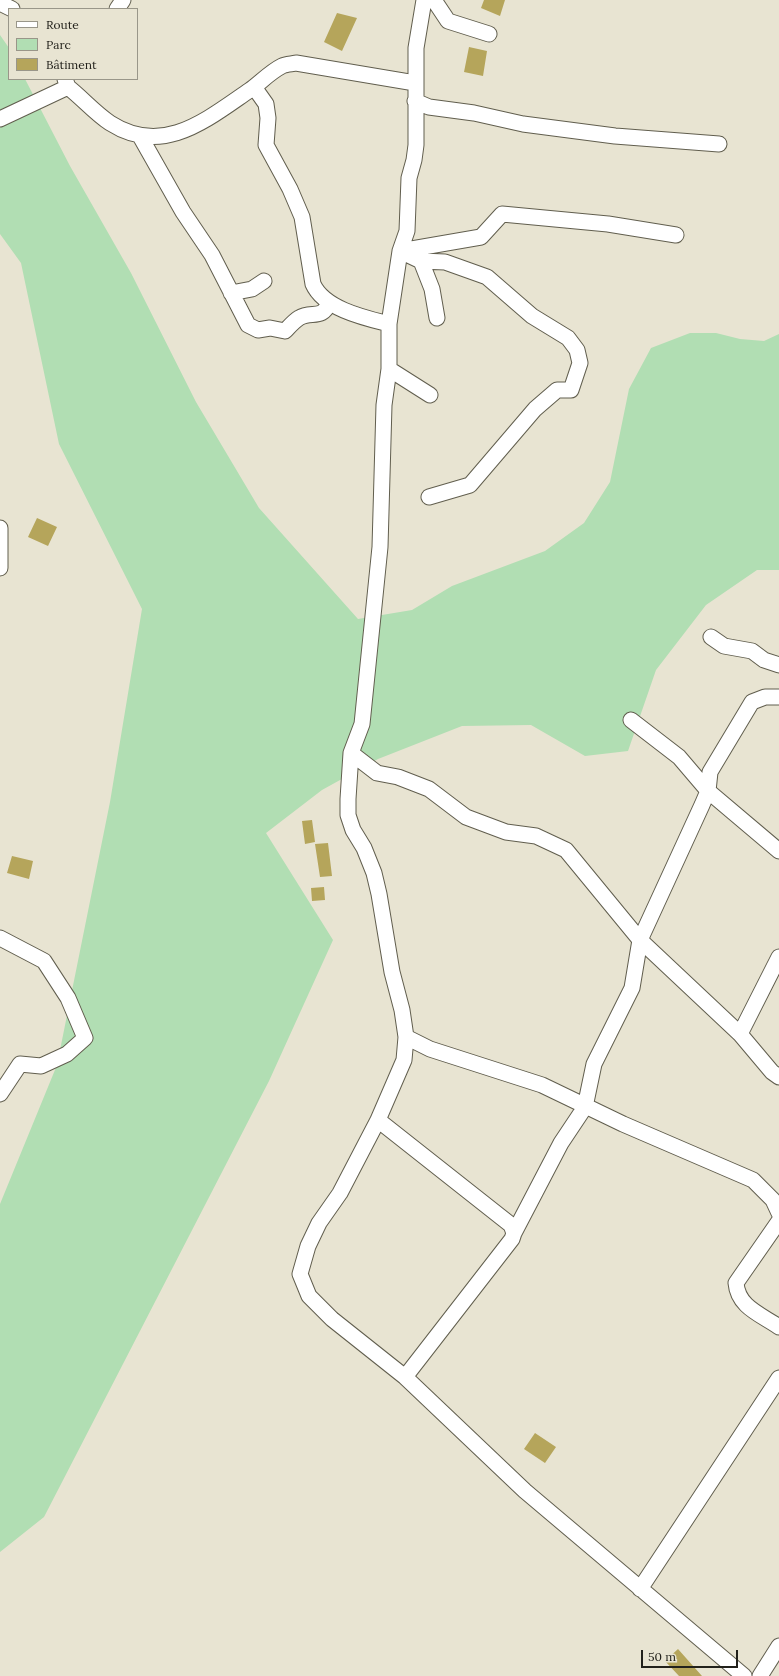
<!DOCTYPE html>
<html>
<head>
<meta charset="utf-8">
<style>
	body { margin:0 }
	#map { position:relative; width:779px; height:1676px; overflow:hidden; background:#e8e4d2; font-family:Lora,serif }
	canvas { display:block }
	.legend { position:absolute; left:8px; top:8px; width:130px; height:72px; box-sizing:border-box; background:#e8e4d2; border:1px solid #999689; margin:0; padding:5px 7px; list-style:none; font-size:12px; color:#22211b }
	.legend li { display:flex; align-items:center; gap:8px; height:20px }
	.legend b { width:20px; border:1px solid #999689 }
	.scale { position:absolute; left:641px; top:1650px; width:97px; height:18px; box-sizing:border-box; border:2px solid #22211b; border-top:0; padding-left:5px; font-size:12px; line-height:14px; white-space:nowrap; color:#22211b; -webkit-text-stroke:3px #e8e4d2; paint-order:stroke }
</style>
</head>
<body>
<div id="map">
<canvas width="779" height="1676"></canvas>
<ul class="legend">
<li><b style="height:5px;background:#fff"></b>Route</li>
<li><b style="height:11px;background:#b1deb3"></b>Parc</li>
<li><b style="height:11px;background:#b5a55b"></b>Bâtiment</li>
</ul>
<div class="scale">50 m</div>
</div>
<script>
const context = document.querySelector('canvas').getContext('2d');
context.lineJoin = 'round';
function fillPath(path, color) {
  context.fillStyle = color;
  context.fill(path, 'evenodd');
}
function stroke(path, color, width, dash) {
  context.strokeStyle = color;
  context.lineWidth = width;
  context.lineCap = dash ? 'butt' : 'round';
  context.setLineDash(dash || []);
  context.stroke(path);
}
fillPath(new Path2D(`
	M0,35L9,48V79H25L70,166L131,273L196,402L259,508L358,619L412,610L452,586L545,551L584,523L610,482L629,389L651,348L690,333H716L740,339L764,341L779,334V570H757L706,605L656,670L628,751L585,756L531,725L462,726L378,759L322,790L266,833L333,940L269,1081L44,1517L0,1552V1204L57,1065L110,802L142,609L59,444L21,263L0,234Z`), '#b1deb3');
fillPath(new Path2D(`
	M484,0H505L500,16L481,8Z
	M337,13L357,18L342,51L324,42Z
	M469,47L487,51L483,76L464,72Z
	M37,518L57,527L48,546L28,537Z
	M312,820L315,842L305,844L302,821Z
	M328,843L332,876L320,877L315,844Z
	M12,856L33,861L29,879L7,873Z
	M324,887L325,900L312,901L311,888Z
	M535,1433L556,1447L545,1463L524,1449Z
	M678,1649L702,1676H679L665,1661Z`), '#b5a55b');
const street = new Path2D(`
	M424,0L416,48V145L414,160L409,178L407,231L400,251L389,324V369L384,405L380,547L362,724L351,753L348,799V815L353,830L364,848L374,873L379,894L392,972L402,1010L406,1037L404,1060L378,1120L340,1193L319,1223L308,1246L300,1274L309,1296L332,1319L405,1377L525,1491L744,1676
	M434,0L448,21L489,34
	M0,3L12,9
	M117,9L123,0
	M65,79L68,87C82,98 95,113 110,123C163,157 206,120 250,90C260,83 270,72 282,66C286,64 292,64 296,63L415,83
	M254,87L266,104L268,118L266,145L290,189L302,217L313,284C324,309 365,318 389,324
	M415,101L429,107L474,113L523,124L615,136L719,144
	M0,119L68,87
	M140,136L183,212L212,255L248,325L258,330L270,328L285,331C289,327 294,321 299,318C311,310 322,321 329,303
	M400,251L421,261L445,262L487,277L532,316L568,338L577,350L580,363L571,390H557L535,409L470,485L429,497
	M400,251L481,237L502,214L608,224L676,235
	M421,261L432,289L437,318
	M231,293L252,289L264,281
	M389,369L430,395
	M0,528V568
	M711,637L724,646L752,651L764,660L779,665
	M631,720L679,757L708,791L779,851
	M351,753L377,773L398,777L429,789L466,817L506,832L536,836L566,850L640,940L740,1034L772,1072L779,1077
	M0,938L44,961L68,998L85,1038L67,1054L41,1066L20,1064L0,1094
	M740,1034L779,957
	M406,1037L430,1049L542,1085L623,1124L753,1180L773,1200L779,1213
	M378,1120L511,1225L514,1233L512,1239L405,1377
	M779,1221L736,1283C738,1307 760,1314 779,1327
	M514,1233L561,1143L585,1107L594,1064L632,988L640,940L702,805L708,791L710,772L752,702L765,697H779
	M640,1589L779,1378
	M760,1676L779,1646`);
stroke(street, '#615e4e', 17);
stroke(street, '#fff', 15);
</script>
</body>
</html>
